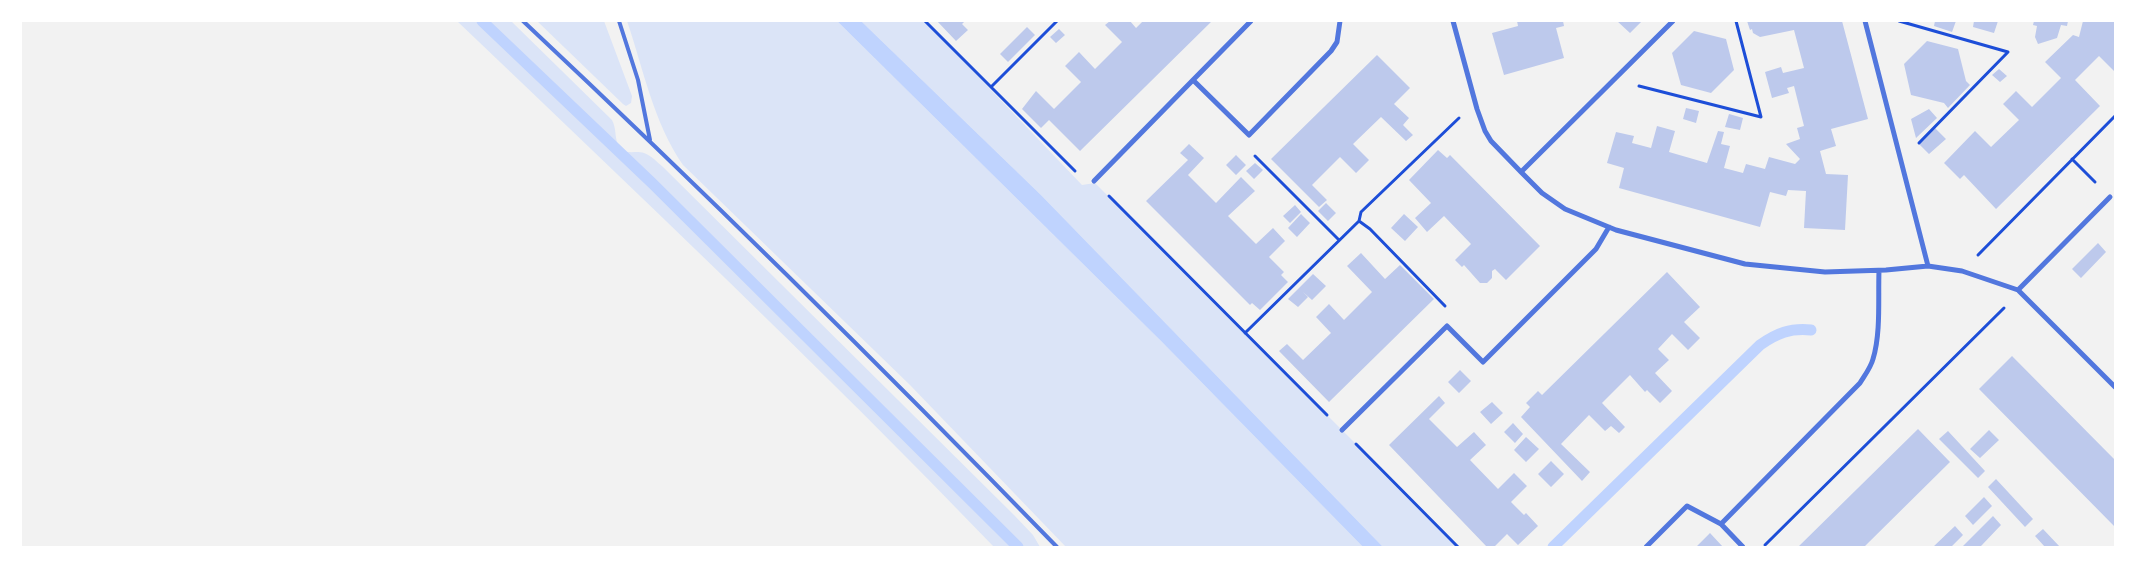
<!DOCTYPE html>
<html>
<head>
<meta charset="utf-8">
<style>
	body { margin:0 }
	#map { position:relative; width:2136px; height:568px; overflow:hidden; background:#f2f2f2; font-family:"Nunito Sans",sans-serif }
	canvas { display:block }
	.frame { position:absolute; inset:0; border:22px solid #fff; pointer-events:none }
</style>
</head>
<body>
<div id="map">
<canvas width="2136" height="568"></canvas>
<div class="frame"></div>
</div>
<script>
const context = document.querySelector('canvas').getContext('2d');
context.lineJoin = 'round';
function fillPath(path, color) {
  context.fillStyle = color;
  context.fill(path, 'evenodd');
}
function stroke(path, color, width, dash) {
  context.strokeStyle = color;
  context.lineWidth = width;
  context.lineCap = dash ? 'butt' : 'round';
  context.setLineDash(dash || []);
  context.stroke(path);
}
fillPath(new Path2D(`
	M457,21H511L612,120C617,129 614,139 619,146C625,156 635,150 644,153C652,156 657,162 663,167L1014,515L1033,535L1040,547H994C820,366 638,194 457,21Z
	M537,21H604L632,96L631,103L626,106L623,104Z
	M627,21H837L1162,342L1363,547H1066L910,385L683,165C653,121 644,71 627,21Z
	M861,21H925L1082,185L1095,183L1459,547H1383L1041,195Z`), '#dbe4f7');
fillPath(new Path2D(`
	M837,21H861L1041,195L1383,547H1363L1162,342Z`), '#bfd3fe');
stroke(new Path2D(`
	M482,21L653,184L1018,547
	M1553,547L1760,345C1777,333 1790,328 1811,330`), '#bfd3fe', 11);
fillPath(new Path2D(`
	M937,21H965L962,24L968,30L956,41Z
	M1110,21H1130L1136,28L1143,21H1212L1080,151L1049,120L1041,128L1022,109L1036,91L1054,109L1081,82L1065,66L1079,52L1095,69L1122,42L1105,25Z
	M1517,21H1563L1564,26L1556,28L1564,58L1504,75L1492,33L1518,26Z
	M1617,21H1642L1630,33Z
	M1747,21H1842L1868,119L1831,129L1836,146L1820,151L1826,174L1848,175L1845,230L1804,228L1806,191L1788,190L1786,196L1770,192L1760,227L1619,188L1624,168L1607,163L1616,132L1634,136L1632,143L1651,148L1657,126L1675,131L1669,152L1707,163L1718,131L1724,132L1721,144L1730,146L1724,168L1743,173L1746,164L1765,169L1769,157L1795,164L1800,159L1786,144L1800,139L1797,128L1804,126L1794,86L1787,88L1789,93L1772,98L1765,72L1781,67L1783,73L1804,68L1794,30L1760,37L1753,33L1752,29L1750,30Z
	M1935,21H1956L1952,32L1934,26Z
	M1974,21H1998L1994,33L1973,27Z
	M2034,21H2068L2067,26L2061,25L2057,38L2038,44L2035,37L2037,26L2033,25Z
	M2083,21H2115V72L2099,56L2075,80L2100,106L1996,209L1964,175L1960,179L1944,163L1975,131L1991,147L2019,120L2003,104L2016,91L2032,107L2061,78L2045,62L2073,35L2079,37Z
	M1027,27L1035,35L1008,62L1000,54Z
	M1059,29L1065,35L1056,43L1050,37Z
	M1694,31L1726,39L1734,70L1711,93L1681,85L1672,53Z
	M1927,41L1958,49L1966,81L1970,85L1948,108L1944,103L1911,95L1904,64Z
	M1377,55L1410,88L1394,104L1409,118L1403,125L1413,135L1406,141L1381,117L1353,144L1369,160L1356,173L1340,157L1312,185L1327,200L1319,207L1271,159Z
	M1999,69L2007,76L2000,82L1992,75Z
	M1686,108L1699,111L1696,123L1683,119Z
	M1929,109L1937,118L1916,138L1911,119Z
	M1729,114L1743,118L1740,130L1725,127Z
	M1935,128L1946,139L1929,154L1919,144Z
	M1189,144L1204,158L1188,175L1216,203L1241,177L1255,191L1228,216L1256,244L1273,228L1285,241L1269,257L1284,272L1281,275L1288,282L1260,310L1252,303L1250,305L1146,201L1188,160L1180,153Z
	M1438,150L1447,158L1450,155L1540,246L1506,280L1495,269L1492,271V278L1487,283H1480L1464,265L1462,267L1455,260L1471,244L1444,216L1427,232L1415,218L1431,203L1409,180Z
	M1236,155L1246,165L1236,175L1226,165Z
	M1255,163L1263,170L1254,179L1246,171Z
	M1326,203L1336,213L1328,221L1318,211Z
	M1295,205L1301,212L1290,223L1283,216Z
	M1301,214L1310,223L1297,237L1288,228Z
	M1404,214L1418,227L1405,241L1391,228Z
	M2098,243L2106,252L2081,278L2072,269Z
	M1361,253L1385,279L1400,265L1434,299L1329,402L1279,351L1287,344L1303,360L1331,333L1316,317L1329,304L1344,320L1372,292L1347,266Z
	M1667,272L1700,307L1684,322L1700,338L1688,350L1672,334L1658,349L1669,360L1655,373L1672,391L1660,403L1647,390L1645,392L1630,375L1602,403L1625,427L1619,433L1611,426L1605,431L1589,415L1561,444L1590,472L1582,481L1521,417L1530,407L1526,403L1538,391L1542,395Z
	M1313,274L1326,286L1312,300L1303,292L1308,297L1298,307L1288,299Z
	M2012,356L2115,460V527L1979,389Z
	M1460,370L1471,381L1459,393L1448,382Z
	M1439,396L1445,403L1429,419L1457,447L1474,432L1486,445L1470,460L1498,489L1514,473L1527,486L1511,502L1524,515L1526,513L1538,526L1518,545L1507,534L1494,547H1487L1389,445Z
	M1492,402L1503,413L1491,424L1480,412Z
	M1513,423L1523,434L1515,443L1504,432Z
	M1918,429L1950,462L1864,547H1798Z
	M1989,430L1999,440L1980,458L1970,449Z
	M1948,431L1985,471L1978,478L1939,439Z
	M1526,437L1539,449L1526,462L1514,450Z
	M1551,461L1564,474L1551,487L1538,474Z
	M1996,479L2033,519L2025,527L1988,487Z
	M1984,497L1992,506L1973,525L1965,516Z
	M1993,516L2001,525L1982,545L1980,547H1962Z
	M1955,526L1963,535L1951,547H1933Z
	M2043,529L2060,547H2045L2035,536Z
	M1710,533L1723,547H1696Z`), '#bdc9ec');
stroke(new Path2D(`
	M925,21L1075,171
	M1899,21L2008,52L1919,143
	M1639,86L1761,117L1736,21
	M991,87L1057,21
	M1255,156L1339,240
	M2072,159L2095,182
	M1109,196L1327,415
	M1359,221L1370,229L1445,306
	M1978,255L2115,116
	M1245,333L1359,221L1361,212L1459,118
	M1356,444L1458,547
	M1765,545L2004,308`), '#1d4ed8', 3);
stroke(new Path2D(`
	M523,21C705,192 883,368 1057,547
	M619,21L638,80L650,140`), '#5277de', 4);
stroke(new Path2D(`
	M1453,21L1477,109L1485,131L1491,141L1521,172L1542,193L1565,209L1616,230L1745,264L1825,272L1886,270L1928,266L1962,271L2018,290L2115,387
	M1865,21L1928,266
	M1193,80L1251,21
	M1521,172L1673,21
	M1094,181L1193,80L1249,135L1331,51L1337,42L1340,21
	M2018,290L2110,197
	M1342,430L1447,326L1483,362L1596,249L1609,227
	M1721,524L1860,383C1865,375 1871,367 1873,359C1881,333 1878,298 1879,271
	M1646,547L1687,506L1721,524L1743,547`), '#5277de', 5);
</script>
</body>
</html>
